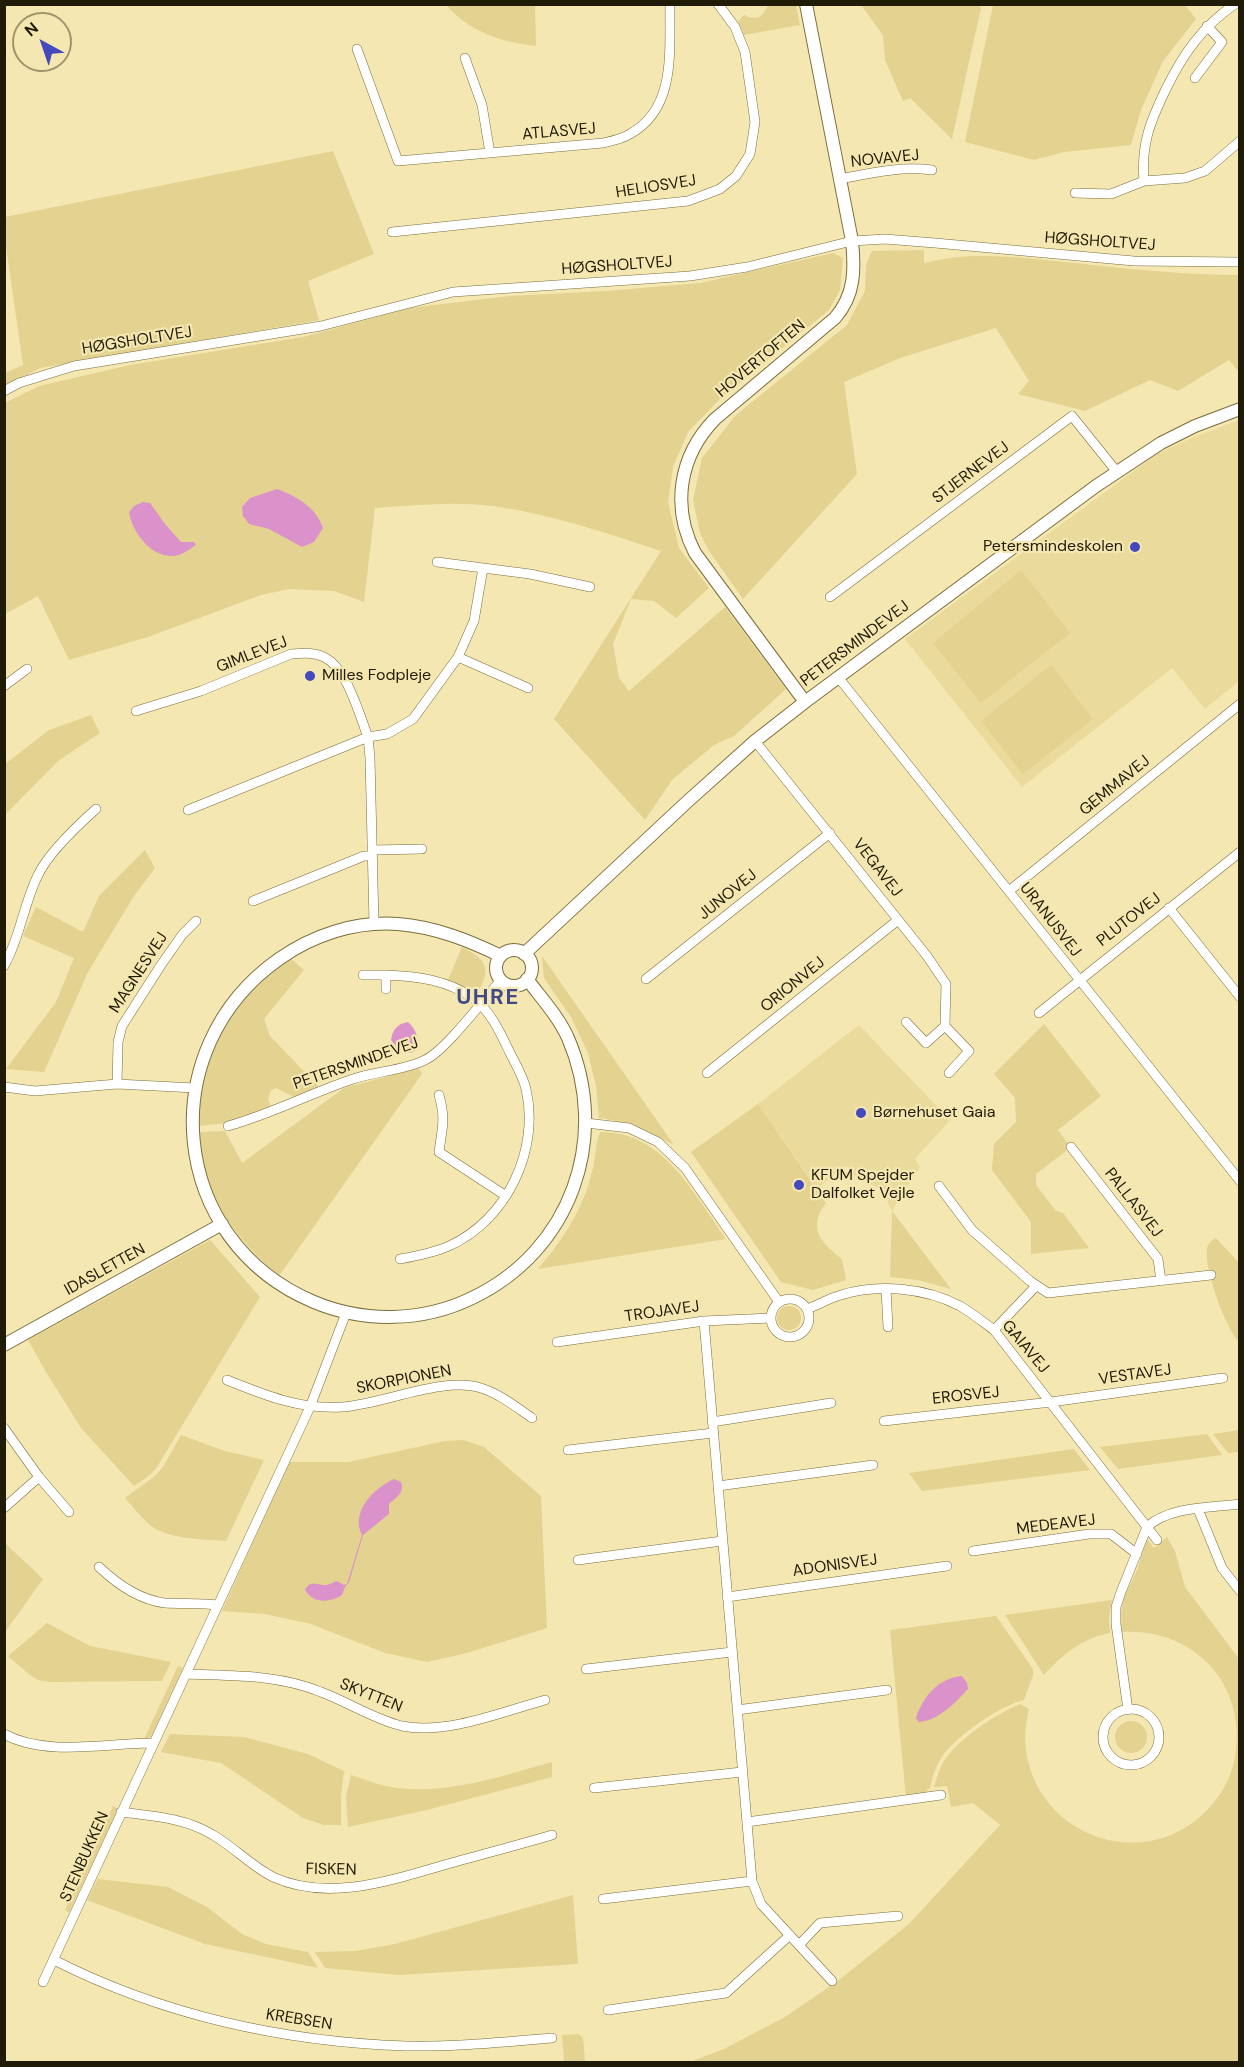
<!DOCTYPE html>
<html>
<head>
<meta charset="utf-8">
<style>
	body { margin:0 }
	#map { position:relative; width:1244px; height:2067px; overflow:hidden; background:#f5e7b1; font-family:"DM Sans",sans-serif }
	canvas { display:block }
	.frame { position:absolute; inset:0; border:6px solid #201b06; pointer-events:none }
	.north { position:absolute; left:12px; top:12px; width:60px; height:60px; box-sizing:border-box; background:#f5e7b1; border:2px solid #a0956d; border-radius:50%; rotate:320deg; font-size:16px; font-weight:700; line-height:24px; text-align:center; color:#201b06 }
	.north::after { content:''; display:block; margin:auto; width:21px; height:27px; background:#4449be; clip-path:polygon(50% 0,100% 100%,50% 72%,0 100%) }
</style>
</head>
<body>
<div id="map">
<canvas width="1244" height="2067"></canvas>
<div class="frame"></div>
<div class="north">N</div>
</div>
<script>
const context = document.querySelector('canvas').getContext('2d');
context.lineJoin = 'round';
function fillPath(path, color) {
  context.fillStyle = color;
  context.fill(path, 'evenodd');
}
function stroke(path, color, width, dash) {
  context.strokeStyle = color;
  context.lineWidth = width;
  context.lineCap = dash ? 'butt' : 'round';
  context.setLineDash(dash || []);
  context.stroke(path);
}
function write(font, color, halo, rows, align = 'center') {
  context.font = font + ' "DM Sans",sans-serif';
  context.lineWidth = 4.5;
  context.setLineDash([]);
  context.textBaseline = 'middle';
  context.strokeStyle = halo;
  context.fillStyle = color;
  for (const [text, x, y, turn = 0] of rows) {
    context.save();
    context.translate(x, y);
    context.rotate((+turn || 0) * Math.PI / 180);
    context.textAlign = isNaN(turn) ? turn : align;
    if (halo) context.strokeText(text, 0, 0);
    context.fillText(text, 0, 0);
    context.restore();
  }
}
fillPath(new Path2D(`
	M1239,420V681L1205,709L1172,668L1022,787L905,639L1157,454L1189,439Z
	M859,1025L950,1120L915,1159L920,1167L892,1211L884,1194L879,1189L867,1182H860L846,1166L817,1189L758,1104Z`), '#eada9c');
fillPath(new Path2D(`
	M446,5H535L536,46C501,42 470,32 446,5Z
	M768,5H796L800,25L744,35L738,21L744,15C757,21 762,18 768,5Z
	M861,5H979L981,8L952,139L910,98L903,101L885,60L883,35Z
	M993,5H1185L1196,19L1163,61L1141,110L1131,145L1064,152L1034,160L965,142Z
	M333,151L374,254L308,281L319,320L40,368L5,386V373L23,365L5,239V217Z
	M924,250V263C974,250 1025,258 1075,263C1129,269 1185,275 1239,275V372L1229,360L1178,391L1150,380L1085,411L1018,394L1029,381L996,328L900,358L844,382L857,474L743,599L709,551L700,533L693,500L702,458L736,415L847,325L865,291L866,265L872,251Z
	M833,253L843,258L840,290L829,310L720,399L688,432L673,467L668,502L679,548L709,588L676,618L654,601L631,599L613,644L619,678L629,691L725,607L786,689L734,736L714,745L672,780L645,820L554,719L661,551C606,533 551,514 493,506C454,501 414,505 375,508L364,602L334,591L289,589L261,595L148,637L69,660L38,596L5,614V403L39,386L130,365L303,337L410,308L509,296L606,291L700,283Z
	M1021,570L1070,633L981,703L933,643Z
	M1051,665L1093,719L1023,774L981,721Z
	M91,715L100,733L58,761L5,815V764L49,730Z
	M145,850L155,868L134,896L88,972L44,1072L6,1069L56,1002L74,958L23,936L36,907L83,932L99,896Z
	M462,947C489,960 491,971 476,995L448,980Z
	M542,956L674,1145C647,1131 629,1122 599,1118L596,1086L588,1053L571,1017L544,978Z
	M289,957L304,970L264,1019L270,1036L319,1087L294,1097L276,1088L271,1090L268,1099L271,1107L227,1123L199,1126L201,1086L221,1028L234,1007Z
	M1044,1024L1101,1096L1058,1130L1068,1144L1066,1151L1036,1174V1185L1056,1211L1063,1213L1089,1248L1031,1254V1222L992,1170L994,1144L1016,1122L1015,1098L994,1074Z
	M419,1068L422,1074L279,1276C234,1237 201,1195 200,1132L225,1131L242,1163L344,1088Z
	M758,1104L826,1203C807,1228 821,1243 842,1259L846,1280L813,1290L781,1282L691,1152Z
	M600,1132C663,1131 694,1194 726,1239L538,1269C563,1240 583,1209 592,1172C596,1159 595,1144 600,1132Z
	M892,1211L951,1289L918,1280L890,1277Z
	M1216,1238L1239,1263V1342C1225,1327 1204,1269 1207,1249C1208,1243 1211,1241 1216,1238Z
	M210,1240L260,1297L157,1467L150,1475L134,1486L81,1428L46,1372L28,1340Z
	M777 1318a12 12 0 1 1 24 0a12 12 0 1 1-24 0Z
	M1239,1430V1452L1228,1453L1213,1434Z
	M1207,1434L1222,1455L1118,1469L1100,1447Z
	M181,1435L225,1451L264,1460L226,1541C203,1539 171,1540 151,1526C142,1518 133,1507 125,1498L155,1476L163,1467Z
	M463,1440L484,1447L541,1496L547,1628L467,1653L427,1662L385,1653L311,1624L265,1614L222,1611L289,1462H348L445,1441Z
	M1074,1449L1090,1470L922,1491L909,1473Z
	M1167,1537L1175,1551L1185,1587L1239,1659V2062H690L724,2049L785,2017L839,1980L909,1924L1000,1825L973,1803L951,1807L947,1786L934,1787C937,1778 939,1769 944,1761C957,1740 997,1713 1020,1704L1029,1709C1026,1722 1024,1736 1026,1749C1036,1834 1139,1873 1202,1815C1219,1800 1231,1779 1235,1757C1240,1730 1235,1702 1220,1678C1199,1646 1160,1629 1122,1632L1121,1613L1124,1597L1137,1570L1147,1539L1154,1548Z
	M5,1543L43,1579L5,1632Z
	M1112,1600L1109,1618L1110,1633C1082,1638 1062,1655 1044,1675L1005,1615Z
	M996,1616L1033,1669V1675L1024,1700C1001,1705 958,1735 944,1754C936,1764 933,1776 930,1788L927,1789L928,1795L906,1798L890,1630Z
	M47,1623L90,1646L171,1662L162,1681L50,1682L38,1680L30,1675L8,1656Z
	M178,1666L183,1668L151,1737L144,1739Z
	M1115 1737a16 16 0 1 1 32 0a16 16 0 1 1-32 0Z
	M170,1734L244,1737L308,1754L344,1771L341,1795V1825H324L303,1818L221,1763L161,1752Z
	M552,1762V1777L427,1810L348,1827L346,1796L351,1775C364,1779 378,1785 391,1787C445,1796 501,1776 552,1762Z
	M113,1806L118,1809L69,1913L65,1910Z
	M98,1879L168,1887L207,1907L242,1934L266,1944L308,1952L318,1968L205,1944L87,1900Z
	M573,1895L578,1964L399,1975L325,1968L315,1952L356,1951L395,1944Z
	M579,2034L583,2038L585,2062H564L562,2035Z`), '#e3d290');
fillPath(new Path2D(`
	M277,489C296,496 316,507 323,528L314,542L302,547L269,529L249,524L243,516L242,507L250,498Z
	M143,502L150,503L165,524L181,542H194L196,545C191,548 185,553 179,555C154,562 132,533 129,512L134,506Z
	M408,1022C417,1031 419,1037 416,1050L410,1053L398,1049L391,1040C393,1029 397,1024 408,1022Z
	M394,1479L401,1482C405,1492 396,1498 389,1504V1514L363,1535L349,1582L345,1587L342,1595C330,1603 311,1604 305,1589C312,1581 314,1584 323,1585C328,1586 333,1582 337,1581L344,1585L347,1584L362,1535C350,1512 374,1488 394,1479Z
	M962,1676L967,1683L968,1689C956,1702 938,1721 919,1722L916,1718C923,1696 939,1678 962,1676Z`), '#db92ca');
const street = new Path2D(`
	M357,49L398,161L603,143C612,141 622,139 630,134C677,108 669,50 670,4
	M465,58L482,105L490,153
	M1195,78L1222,42L1207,26
	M840,179C871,173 901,166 932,170
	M1144,181C1141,144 1150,122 1166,89C1183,54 1202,27 1235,4
	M1075,193L1111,194L1144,181L1185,178L1205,171L1240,141
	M392,232L688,201L720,189L736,176L750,154L755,122L745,52L735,27L718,4
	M4,391L19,383L74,366L321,326L453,292L690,276L747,267L852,241L885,239L935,243L1134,261L1240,262
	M483,568L530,574L590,587
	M830,597L1072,416L1117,472
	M458,657L528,688
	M838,677L1240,1181
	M4,686L27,669
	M136,711L201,691L291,654C302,653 313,652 324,657C347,668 359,714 368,737L188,810
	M755,741L927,956L946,984L945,1026L969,1051L949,1073
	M372,850L422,849
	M1009,891L1240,704
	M253,901L364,856H372
	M1169,908L1240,997
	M374,924L370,758L368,737L387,734L413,719L458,657L474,621L483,568L437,562
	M4,966C20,938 24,903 38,875C49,852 77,826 96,809
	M363,975H386
	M646,979L830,833
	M386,989V975C417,976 447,980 473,998C490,1010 501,1034 509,1051C515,1063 523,1076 526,1089C540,1150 507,1220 449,1246C433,1253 417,1256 400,1259
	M1039,1013L1240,852
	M906,1022L926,1043L945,1026
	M707,1073L898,920
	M117,1084L118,1042L122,1026L161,965L182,935L196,921
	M4,1087L35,1091L117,1084L195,1088
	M439,1095C446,1120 442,1128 439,1152L506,1196
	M586,1123L629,1128L658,1142L685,1168L779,1302
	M228,1126C271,1114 311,1093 353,1079C376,1071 403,1071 425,1060C446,1050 483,1000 501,980
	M1071,1147L1158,1259L1161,1281
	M939,1186L972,1230L1030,1281L1048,1293L1211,1275
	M886,1289L888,1327
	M771 1318a19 19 0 1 1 38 0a19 19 0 1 1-38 0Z
	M807,1309C819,1305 829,1298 841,1295C878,1283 926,1288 960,1306C972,1313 983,1322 994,1330L1157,1540
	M704,1321L752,1881L761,1904L832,1981
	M994,1330L1036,1286
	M557,1342L704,1321L771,1318
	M227,1380C264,1395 301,1410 342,1407C384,1404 443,1376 481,1388C500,1394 516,1407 532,1418
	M884,1421L1051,1402L1223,1378
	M712,1422L831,1403
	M4,1428L39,1477L69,1512
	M568,1450L713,1433
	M718,1486L873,1465
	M4,1508L39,1477
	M1198,1509L1222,1568L1240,1591
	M973,1551L1089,1534H1111L1137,1554
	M578,1560L722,1541
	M99,1567C117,1584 140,1600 165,1603C183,1604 200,1603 218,1605
	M727,1597L947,1566
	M586,1669L732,1652
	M186,1674C231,1676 278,1674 321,1692C348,1702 373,1719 402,1726C446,1735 502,1712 545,1700
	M1103 1737a28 28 0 1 1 56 0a28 28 0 1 1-56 0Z
	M737,1710L887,1690
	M1128,1710L1116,1624V1607L1121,1592L1147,1527C1170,1506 1210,1508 1240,1504
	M4,1734C46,1757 107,1743 153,1743
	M594,1788L742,1772
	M121,1812C153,1816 186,1818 213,1835C234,1847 251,1866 273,1877C330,1903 395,1879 451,1863C484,1854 518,1845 552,1835
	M747,1822L941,1795
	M603,1899L752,1881
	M799,1945L820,1923L898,1916
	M54,1960C162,2015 284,2042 406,2046C454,2047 504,2042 552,2038
	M43,1982L310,1407L346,1313
	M608,2010L726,1993L790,1935`);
const secondary = new Path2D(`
	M805,702L695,553C671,507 679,456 715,419L835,318C855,295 855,270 852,241L806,4
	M496 968a18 18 0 1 1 36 0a18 18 0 1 1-36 0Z
	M524,954L688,801L755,741L805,702L1096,486L1161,443L1195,426L1240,409
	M501,956C468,940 435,927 398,924C355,921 313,935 279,959C151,1049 168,1241 314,1302C364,1323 423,1322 472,1298C571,1251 611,1138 568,1038C558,1016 542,999 527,979
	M4,1345L222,1224`);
stroke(street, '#7a6d3a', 10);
stroke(secondary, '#7a6d3a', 14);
stroke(street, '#fff', 9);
stroke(secondary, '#fff', 12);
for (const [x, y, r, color] of [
	[1135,547,6,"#4449be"],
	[310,676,6,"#4449be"],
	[861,1113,6,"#4449be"],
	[799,1185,6,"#4449be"]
]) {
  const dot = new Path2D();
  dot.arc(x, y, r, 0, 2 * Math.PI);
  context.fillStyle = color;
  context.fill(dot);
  stroke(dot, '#f5e7b1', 2);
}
write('16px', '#201b06', '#f5e7b1', [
	["ATLASVEJ",559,132,-5],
	["NOVAVEJ",885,159,-6],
	["HELIOSVEJ",656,187,-9],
	["HØGSHOLTVEJ",1100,242,4],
	["HØGSHOLTVEJ",617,266,-4],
	["HØGSHOLTVEJ",137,341,-9],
	["HOVERTOFTEN",761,359,-40],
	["STJERNEVEJ",971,473,-37],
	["PETERSMINDEVEJ",855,644,-37],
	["GIMLEVEJ",252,655,-21],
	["GEMMAVEJ",1115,786,-39],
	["VEGAVEJ",877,868,52],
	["JUNOVEJ",728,895,-39],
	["URANUSVEJ",1050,920,52],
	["PLUTOVEJ",1129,920,-38],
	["MAGNESVEJ",139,973,-57],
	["ORIONVEJ",793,985,-39],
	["PETERSMINDEVEJ",356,1064,-19],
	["PALLASVEJ",1133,1203,52],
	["IDASLETTEN",105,1270,-29],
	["TROJAVEJ",662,1312,-8],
	["GAIAVEJ",1025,1347,50],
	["VESTAVEJ",1135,1375,-8],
	["SKORPIONEN",404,1380,-11],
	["EROSVEJ",966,1396,-6],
	["MEDEAVEJ",1056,1525,-7],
	["ADONISVEJ",835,1566,-8],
	["SKYTTEN",371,1696,22],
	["STENBUKKEN",85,1857,-66],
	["FISKEN",331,1870,1],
	["KREBSEN",299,2020,9]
]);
write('16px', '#201b06', '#f5e7b1', [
	["Petersmindeskolen",1123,547,"right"],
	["Milles Fodpleje",322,676],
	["Børnehuset Gaia",873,1113],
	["KFUM Spejder",811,1176],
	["Dalfolket Vejle",811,1194]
], 'left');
context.letterSpacing = '1.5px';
write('bold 22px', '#414986', '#f5e7b1', [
	["UHRE",488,998]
]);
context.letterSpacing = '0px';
</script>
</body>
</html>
